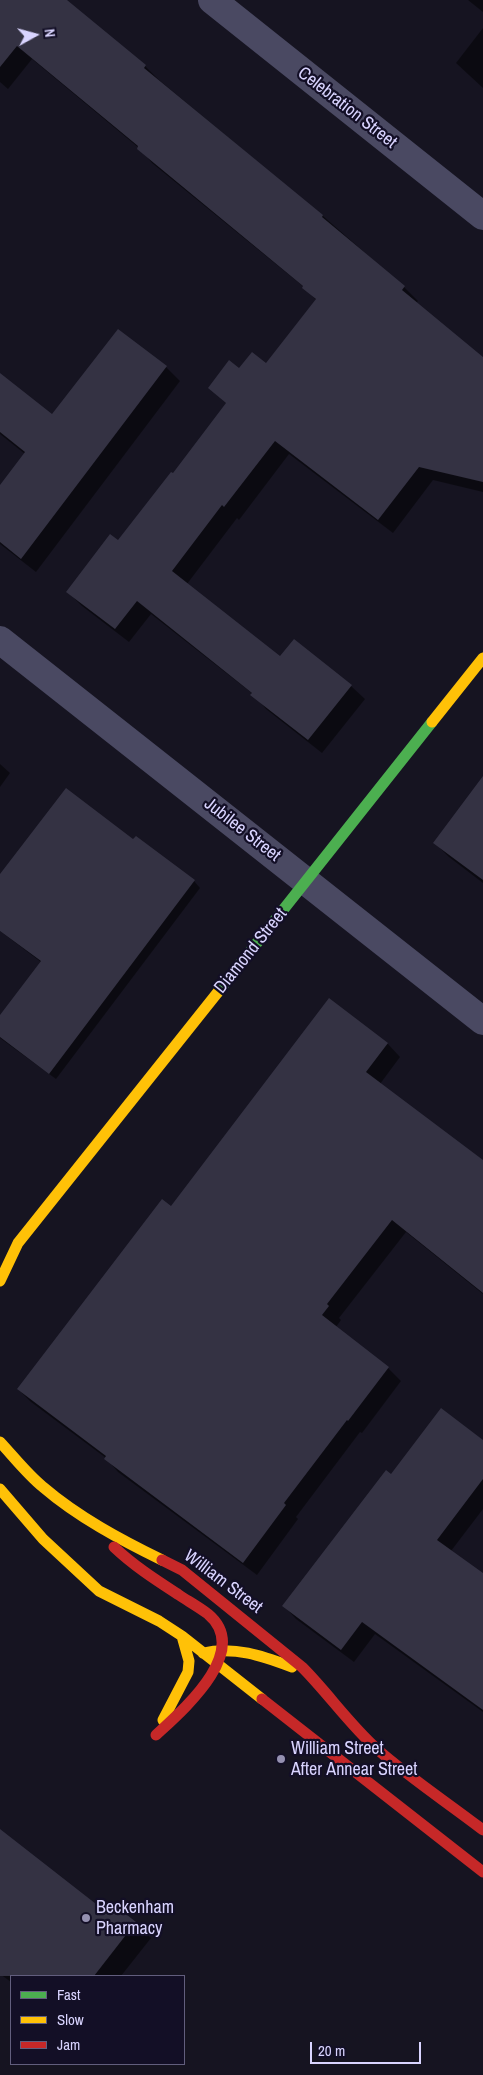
<!DOCTYPE html>
<html>
<head>
<meta charset="utf-8">
<style>
	body { margin:0 }
	#map { position:relative; width:483px; height:2075px; overflow:hidden; background:#161421; font-family:"Archivo Narrow",sans-serif }
	canvas { display:block }
	.legend { position:absolute; left:10px; top:1975px; width:175px; height:90px; box-sizing:border-box; background:#130f26; border:1px solid #625e7d; margin:0; padding:6px 9px; list-style:none; font-size:15px; color:#d9d4ff }
	.legend li { display:flex; align-items:center; gap:10px; height:25px }
	.legend b { width:25px; border:1px solid #625e7d }
	.north { position:absolute; left:10px; top:10px; width:50px; height:50px; -webkit-text-stroke:4px #130f26; paint-order:stroke; rotate:83deg; font-size:14px; font-weight:700; line-height:20px; text-align:center; color:#d9d4ff }
	.north::after { content:''; display:block; margin:auto; width:18px; height:22px; background:#d9d4ff; clip-path:polygon(50% 0,100% 100%,50% 72%,0 100%) }
	.scale { position:absolute; left:310px; top:2042px; width:111px; height:22px; box-sizing:border-box; border:2px solid #d9d4ff; border-top:0; padding-left:6px; font-size:15px; line-height:18px; white-space:nowrap; color:#d9d4ff; -webkit-text-stroke:4px #130f26; paint-order:stroke }
</style>
</head>
<body>
<div id="map">
<canvas width="483" height="2075"></canvas>
<ul class="legend">
<li><b style="height:6px;background:#4caf50"></b>Fast</li>
<li><b style="height:6px;background:#ffc107"></b>Slow</li>
<li><b style="height:6px;background:#c62828"></b>Jam</li>
</ul>
<div class="north">N</div>
<div class="scale">20 m</div>
</div>
<script>
const context = document.querySelector('canvas').getContext('2d');
context.lineJoin = 'round';
function fillPath(path, color) {
  context.fillStyle = color;
  context.fill(path, 'evenodd');
}
function stroke(path, color, width, dash) {
  context.strokeStyle = color;
  context.lineWidth = width;
  context.lineCap = dash ? 'butt' : 'round';
  context.setLineDash(dash || []);
  context.stroke(path);
}
function write(font, color, halo, rows, align = 'center') {
  context.font = font + ' "Archivo Narrow",sans-serif';
  context.lineWidth = 4.5;
  context.setLineDash([]);
  context.textBaseline = 'middle';
  context.strokeStyle = halo;
  context.fillStyle = color;
  for (const [text, x, y, turn = 0] of rows) {
    context.save();
    context.translate(x, y);
    context.rotate((+turn || 0) * Math.PI / 180);
    context.textAlign = isNaN(turn) ? turn : align;
    if (halo) context.strokeText(text, 0, 0);
    context.fillText(text, 0, 0);
    context.restore();
  }
}
fillPath(new Path2D(`
	M0,0H60L145,66L159,80L323,216L404,287L418,301L416,303L483,359V492L433,480L393,533L289,454L239,520L237,518L187,584L281,658L351,686L365,699L322,753L266,709L253,694L151,614L129,642L82,606L68,592L119,542L173,475L227,404L209,388L240,370L266,364L317,301L304,287L152,163L139,148L32,59L8,89L0,82Z
	M468,0H483V12Z
	M483,28V88L456,63Z
	M118,330L166,367L180,381L36,572L0,544V487L25,454L0,434V374L52,416Z
	M0,764L10,773L0,787Z
	M483,792V883L449,857L435,843Z
	M134,841L194,881L200,888L56,1079L0,1038V1017L41,962L0,931V876Z
	M330,1000L388,1044L400,1057L380,1084L483,1162V1294L406,1232L339,1318L341,1320L336,1327L388,1368L401,1381L362,1433L360,1432L296,1517L298,1519L257,1575L118,1472L106,1458L31,1402L18,1389L171,1208Z
	M483,1442V1509L451,1551L483,1575V1712L375,1634L354,1662L296,1619L284,1606L391,1476Z
	M0,1830L105,1913L135,1923L151,1938L121,1976H11V1982L0,1974Z`), '#0007');
fillPath(new Path2D(`
	M0,0H67L146,65L144,68L323,215L322,217L405,286L402,290L483,357V482L419,467L378,520L275,441L224,507L222,505L172,571L280,656L294,639L352,685L308,740L250,695L252,693L137,601L115,629L66,592L110,534L118,540L171,472L173,473L226,403L208,388L229,360L239,368L252,352L266,363L316,299L302,288L303,286L137,149L138,146L17,46L0,67Z
	M118,329L167,366L21,559L0,542V485L25,452L0,432V373L52,414Z
	M483,776V880L433,843Z
	M66,788L133,839L136,836L195,880L49,1074L0,1037V1015L41,961L0,931V874Z
	M329,998L388,1043L366,1072L483,1160V1293L392,1220L327,1304L329,1306L322,1315L389,1367L348,1421L347,1420L284,1503L286,1505L243,1563L104,1459L106,1456L17,1389L162,1199L171,1206Z
	M441,1408L483,1440V1479L437,1540L483,1573V1710L362,1622L341,1650L282,1606L386,1470L391,1474Z
	M0,1829L105,1911L112,1903L136,1922L94,1976H0Z`), '#343243');
stroke(new Path2D(`
	M212,0L483,216
	M0,640L483,1021`), '#4a4962', 28);
stroke(new Path2D(`
	M218,992L432,722`), '#4caf50', 11);
stroke(new Path2D(`
	M432,722L483,658
	M0,1281L18,1243L218,992
	M0,1442C14,1457 27,1474 43,1487C78,1517 121,1540 162,1560
	M0,1489L43,1539L99,1591L159,1621L182,1636L262,1699
	M203,1653C235,1646 262,1656 292,1667
	M163,1720L188,1672L189,1661L182,1636`), '#ffc107', 11);
stroke(new Path2D(`
	M114,1547C134,1566 156,1580 179,1595C188,1601 199,1607 208,1614C252,1651 183,1710 156,1735
	M162,1560L182,1570L302,1667C328,1693 349,1724 377,1749C410,1778 448,1803 483,1830
	M262,1699L483,1872`), '#c62828', 11);
for (const [x, y, r, color] of [
	[281,1759,5,"#9591b1"],
	[86,1918,5,"#9591b1"]
]) {
  const dot = new Path2D();
  dot.arc(x, y, r, 0, 2 * Math.PI);
  context.fillStyle = color;
  context.fill(dot);
  stroke(dot, '#130f26', 2);
}
write('18px', '#d9d4ff', '#130f26', [
	["Celebration Street",347,108,38],
	["Jubilee Street",242,830,38],
	["Diamond Street",251,951,-51],
	["William Street",223,1582,37]
]);
write('18px', '#d9d4ff', '#130f26', [
	["William Street",291,1749],
	["After Annear Street",291,1770],
	["Beckenham",96,1908],
	["Pharmacy",96,1929]
], 'left');
</script>
</body>
</html>
